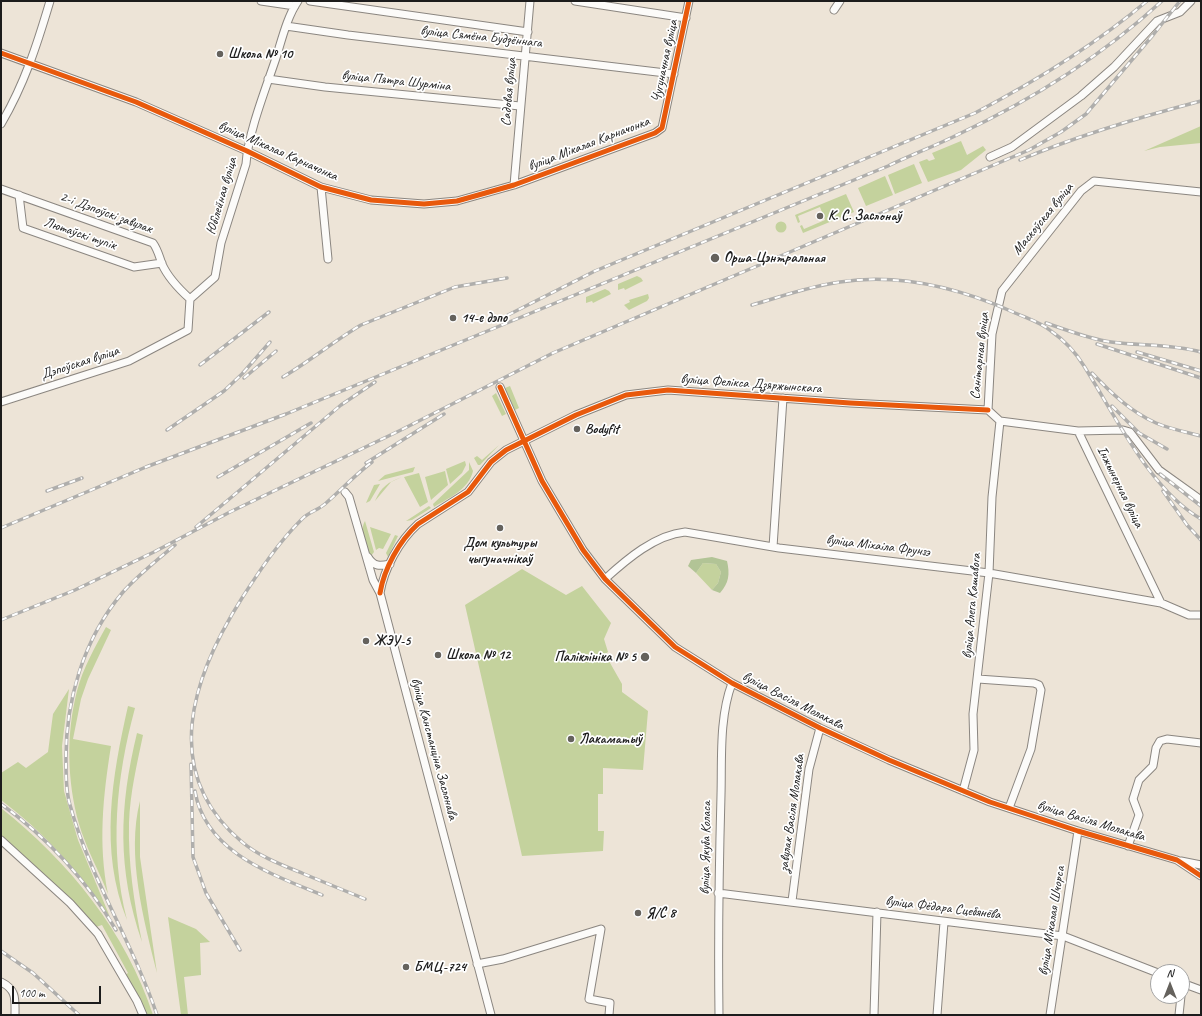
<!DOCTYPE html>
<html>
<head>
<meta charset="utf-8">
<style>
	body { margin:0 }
	#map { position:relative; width:1202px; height:1016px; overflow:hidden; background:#ede4d7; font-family:Caveat,sans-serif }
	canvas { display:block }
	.frame { position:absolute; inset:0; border:2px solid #1c1c1c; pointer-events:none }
	.north { position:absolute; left:1150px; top:964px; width:40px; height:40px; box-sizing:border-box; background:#fff; border:1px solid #a4a4a4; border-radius:50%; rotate:0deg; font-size:11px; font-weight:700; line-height:16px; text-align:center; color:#1c1c1c }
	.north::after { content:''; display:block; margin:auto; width:14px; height:18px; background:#65625d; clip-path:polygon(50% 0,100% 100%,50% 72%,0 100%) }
	.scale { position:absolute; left:12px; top:986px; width:89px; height:18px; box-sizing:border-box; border:2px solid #1c1c1c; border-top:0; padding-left:5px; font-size:12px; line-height:14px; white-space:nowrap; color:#1c1c1c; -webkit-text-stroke:3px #fff; paint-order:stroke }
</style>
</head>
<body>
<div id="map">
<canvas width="1202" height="1016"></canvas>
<div class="frame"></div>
<div class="north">N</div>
<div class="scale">100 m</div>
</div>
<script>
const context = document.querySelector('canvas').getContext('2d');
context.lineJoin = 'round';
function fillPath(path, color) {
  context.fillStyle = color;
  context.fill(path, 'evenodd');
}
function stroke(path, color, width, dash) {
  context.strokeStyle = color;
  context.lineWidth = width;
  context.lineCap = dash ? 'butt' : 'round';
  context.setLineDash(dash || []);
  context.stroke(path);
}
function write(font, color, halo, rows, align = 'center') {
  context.font = font + ' Caveat,sans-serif';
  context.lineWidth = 3.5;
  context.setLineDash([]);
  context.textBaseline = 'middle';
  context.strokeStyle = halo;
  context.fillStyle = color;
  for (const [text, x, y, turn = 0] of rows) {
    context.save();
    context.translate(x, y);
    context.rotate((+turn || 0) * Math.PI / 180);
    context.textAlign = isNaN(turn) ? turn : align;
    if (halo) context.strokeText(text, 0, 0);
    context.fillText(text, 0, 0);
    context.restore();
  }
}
fillPath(new Path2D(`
	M1201,126V143L1160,147L1144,151Z
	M961,141L967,155L983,146L986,150L961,170L928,182L919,162L927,159L929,161L935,159L932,153Z
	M914,164L922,183L895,194L888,175Z
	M885,176L893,195L866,206L858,188Z
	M846,194L854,212L803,233L800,226L802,225L804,229L825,220L820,207L798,216L800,222L798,223L795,215Z
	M775.5 227a5.5 5.5 0 1 1 11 0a5.5 5.5 0 1 1-11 0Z
	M637,276L641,278L643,281L625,290L624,288L618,290V284Z
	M605,289L609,291L611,294L593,303L592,301L586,303V297Z
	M648,294L649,298L647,301L629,310L624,305L630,302L629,300Z
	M510,386L519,408L515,410L505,388Z
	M496,393L506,414L502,416L492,396Z
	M499,445L480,465H478L474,458L477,456L482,460Z
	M465,461L466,465L462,473L450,484L446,469Z
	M469,462L473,471C469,489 449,498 434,507L433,504L469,470Z
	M415,467L413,472L378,481L385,475Z
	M445,471L448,485L431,500L425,477Z
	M419,473L428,502L420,507L404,477Z
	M402,477L391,482L375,501C381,487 388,482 402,477Z
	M380,484L370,501L366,503L374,485Z
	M429,506L431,508L412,520L406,521Z
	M365,521L374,552L371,556C365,548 359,531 365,521Z
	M370,527L391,534L383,549L379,548L376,550Z
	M395,535L398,536L388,557L386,553Z
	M703,563L716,564L721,572L718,583L712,590L696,573Z
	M522,569L566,595L582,586L611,623L604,639L608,652L605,654L622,684V692L648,711L643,770L603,768V794H598V831H604L603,851L522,856L465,605Z
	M106,627L111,630L88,679L81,699L73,739L111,746C103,796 98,844 108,894C99,871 86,848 79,824C67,781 66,734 77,691C83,668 95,647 106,627Z
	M69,689L62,746L64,791L78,840L110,917C80,873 44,832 1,800V773L18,762L26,768L48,752L53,714Z
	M128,706L135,708C116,778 109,849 127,920C99,850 112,777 128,706Z
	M137,733L143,735C137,764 130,793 129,823C128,863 134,902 142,942C117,869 119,807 137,733Z
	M140,801V857L157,973C144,921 126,855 140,801Z
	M1,808C69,862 126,932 153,1015H147L140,999L125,975L128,973L102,925L96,927L60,889L1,836Z
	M168,917L196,929L210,942L200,943L201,975L184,977L188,1015H181Z`), '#c4d29d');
fillPath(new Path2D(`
	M712,557L727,561C730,574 729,583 720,593L712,590L718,583L721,572L716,564L703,563L696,573L688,566L691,560Z`), '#b2c496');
const minor = new Path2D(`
	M261,1L295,6
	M310,1L528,32
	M575,1L686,18
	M834,10L840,1
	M286,26L348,35L674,74
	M1,53L136,102L247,151L321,187L371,200L424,204L457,201L514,185L655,133L662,128L689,1
	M268,79L325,87L520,106
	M1,124C24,85 37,45 50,1
	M990,157L1012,147L1081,96L1114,67L1157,21L1180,12L1191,1
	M514,185L530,1
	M321,187L328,259
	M1,189L153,243C158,250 159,256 162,264C168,278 179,289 190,299L188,330L129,361L1,402
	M19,195L23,228L134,267L162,263
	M190,299L215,277L221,243L246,164C248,133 266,88 276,58C282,39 287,17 298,1
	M500,387L542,481L583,550L605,579L675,647L732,683L820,728L889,760L990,802L1078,831L1177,860L1201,876
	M988,410L992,334L1002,291L1081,191L1094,181L1201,192
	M988,410L1000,421L1078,431L1161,603L1189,615H1201
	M1078,431L1123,430L1130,432L1159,470L1201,500
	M345,492L349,497L373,580L380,593L491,1015
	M773,547L783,398
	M368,557C374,567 380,566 390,564
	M605,579C627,559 655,535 685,532L779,548L989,573L1161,603
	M380,593C384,569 399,541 418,524L468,492L491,462L506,450L576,415L626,395L668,390L850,403L988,410
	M978,679L1034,683L1039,685L1041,690L1031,749L1009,808
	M963,791L974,750L973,714L989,573L992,497L1000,421
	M1,840L70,903L98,934L137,1001L143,1015
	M1128,846L1139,815L1133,799L1139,780L1153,766L1156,748L1160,741L1167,739L1201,743
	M1181,861L1201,865
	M718,893L1063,936L1158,973
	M792,901L809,769L820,728
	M477,964L503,959L601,929L589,999L610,1003L609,1015
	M1,982C17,990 15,999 15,1015
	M1182,983L1201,990
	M719,1015C718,942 719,869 721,795C722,759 719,718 732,683
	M874,1015L877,912
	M937,1015L944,922
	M1050,1015L1078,831
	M1179,1015L1181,996`);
stroke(minor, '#8b8680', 9);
stroke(minor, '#fcfbf9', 7);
const rail = new Path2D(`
	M1020,160C1079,135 1140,117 1201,101
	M752,305C780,297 810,286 840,282C899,273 959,288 1013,312C1026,318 1040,322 1051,331C1064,340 1076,353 1084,366C1115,415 1150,490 1201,519
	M508,315L595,271L975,113C1036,81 1095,45 1147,1
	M1046,323C1067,330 1089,339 1111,342C1142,346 1171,344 1201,352
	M1097,344L1201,378
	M1137,352L1201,371
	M200,365L269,312
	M1092,373C1111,393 1131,412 1156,423C1170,429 1186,432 1201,436
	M283,377C310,361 334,341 361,325L455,287L507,278
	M244,378L276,351
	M1112,406L1139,433L1167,449
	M167,430L224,391L242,374L270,342
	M366,463L444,414
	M1160,474L1201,506
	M218,477L311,423
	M47,491L82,478
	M1163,491L1187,525L1201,540
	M196,527L341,405L375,382
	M1,528L146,467L286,414L888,166C911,155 935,146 957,135C1030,101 1103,55 1162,1
	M1,620L75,590L154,552L230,512L401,430L553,353L1029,150L1061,132L1086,114L1153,35L1180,1
	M191,764L193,857L206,893L240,950
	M195,791C205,852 271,874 322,895
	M1,804C47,837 88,882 116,930
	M365,899C345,891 324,882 304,874C282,865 260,857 242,842C159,772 192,677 242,598C260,570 278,543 302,519C309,512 318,510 325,504C341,490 355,475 372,462
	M1,951L33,973L79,1015
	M157,1015C133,943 90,878 70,805C66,792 66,777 66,763C65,702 83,639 123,592C138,575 157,560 175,545`);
stroke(rail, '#afaeac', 3.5);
stroke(rail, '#fff', 2, [6]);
stroke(new Path2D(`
	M1,53L136,102L247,151L321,187L371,200L424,204L457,201L514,185L655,133L662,128L689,1
	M500,387L542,481L583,550L605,579L675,647L732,683L820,728L889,760L990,802L1078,831L1177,860L1201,876
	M380,593C384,569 399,541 418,524L468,492L491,462L506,450L576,415L626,395L668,390L850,403L988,410`), '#e8590c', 5);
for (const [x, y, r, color] of [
	[220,54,4,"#65625d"],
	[820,216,4,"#65625d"],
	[715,258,5,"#65625d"],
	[453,318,4,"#65625d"],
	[577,429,4,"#65625d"],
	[500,528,4,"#65625d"],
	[366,641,4,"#65625d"],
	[438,655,4,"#65625d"],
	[645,657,5,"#65625d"],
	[571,739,4,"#65625d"],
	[638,913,4,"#65625d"],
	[406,967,4,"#65625d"]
]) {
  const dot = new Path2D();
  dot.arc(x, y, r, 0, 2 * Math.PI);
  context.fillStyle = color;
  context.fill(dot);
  stroke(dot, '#fff', 1.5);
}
write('14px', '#1c1c1c', '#fff', [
	["вуліца Сямёна Будзённага",481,37,6],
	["Чугуначная вуліца",665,61,-78],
	["вуліца Пятра Шурміна",396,81,6],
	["Садовая вуліца",509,92,-85],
	["вуліца Мікалая Карначонка",589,144,-21],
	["вуліца Мікалая Карначонка",278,151,24],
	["Юбілейная вуліца",222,196,-74],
	["2-і Дэпоўскі завулак",106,213,20],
	["Маскоўская вуліца",1043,219,-51],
	["Лютаўскі тупік",80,234,19],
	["Санітарная вуліца",980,356,-84],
	["Дэпоўская вуліца",80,363,-18],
	["вуліца Фелікса Дзяржынскага",751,384,4],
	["Інжынерная вуліца",1120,487,64],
	["вуліца Міхаіла Фрунзэ",878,546,7],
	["вуліца Алега Кашавога",972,606,-85],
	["вуліца Васіля Молакава",793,701,27],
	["вуліца Канстанціна Заслонава",434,749,75],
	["завулак Васіля Молакава",792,813,-82],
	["вуліца Васіля Молакава",1091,821,17],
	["вуліца Якуба Коласа",706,848,-89],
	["вуліца Фёдара Сцебянёва",943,908,7],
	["вуліца Мікалая Шчорса",1052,921,-81]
]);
write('bold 14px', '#1c1c1c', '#fff', [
	["Школа № 10",228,54],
	["К. С. Заслонаў",828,216],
	["Орша-Цэнтральная",724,258],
	["14-е дэпо",461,318],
	["Bodyfit",585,429],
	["Дом культуры",500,543,"center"],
	["чыгуначнікаў",500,559,"center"],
	["ЖЭУ-5",374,641],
	["Школа № 12",446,655],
	["Паліклініка № 5",636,657,"right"],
	["Лакаматыў",579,739],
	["Я/С 8",646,913],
	["БМЦ-724",414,967]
], 'left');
</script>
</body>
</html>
